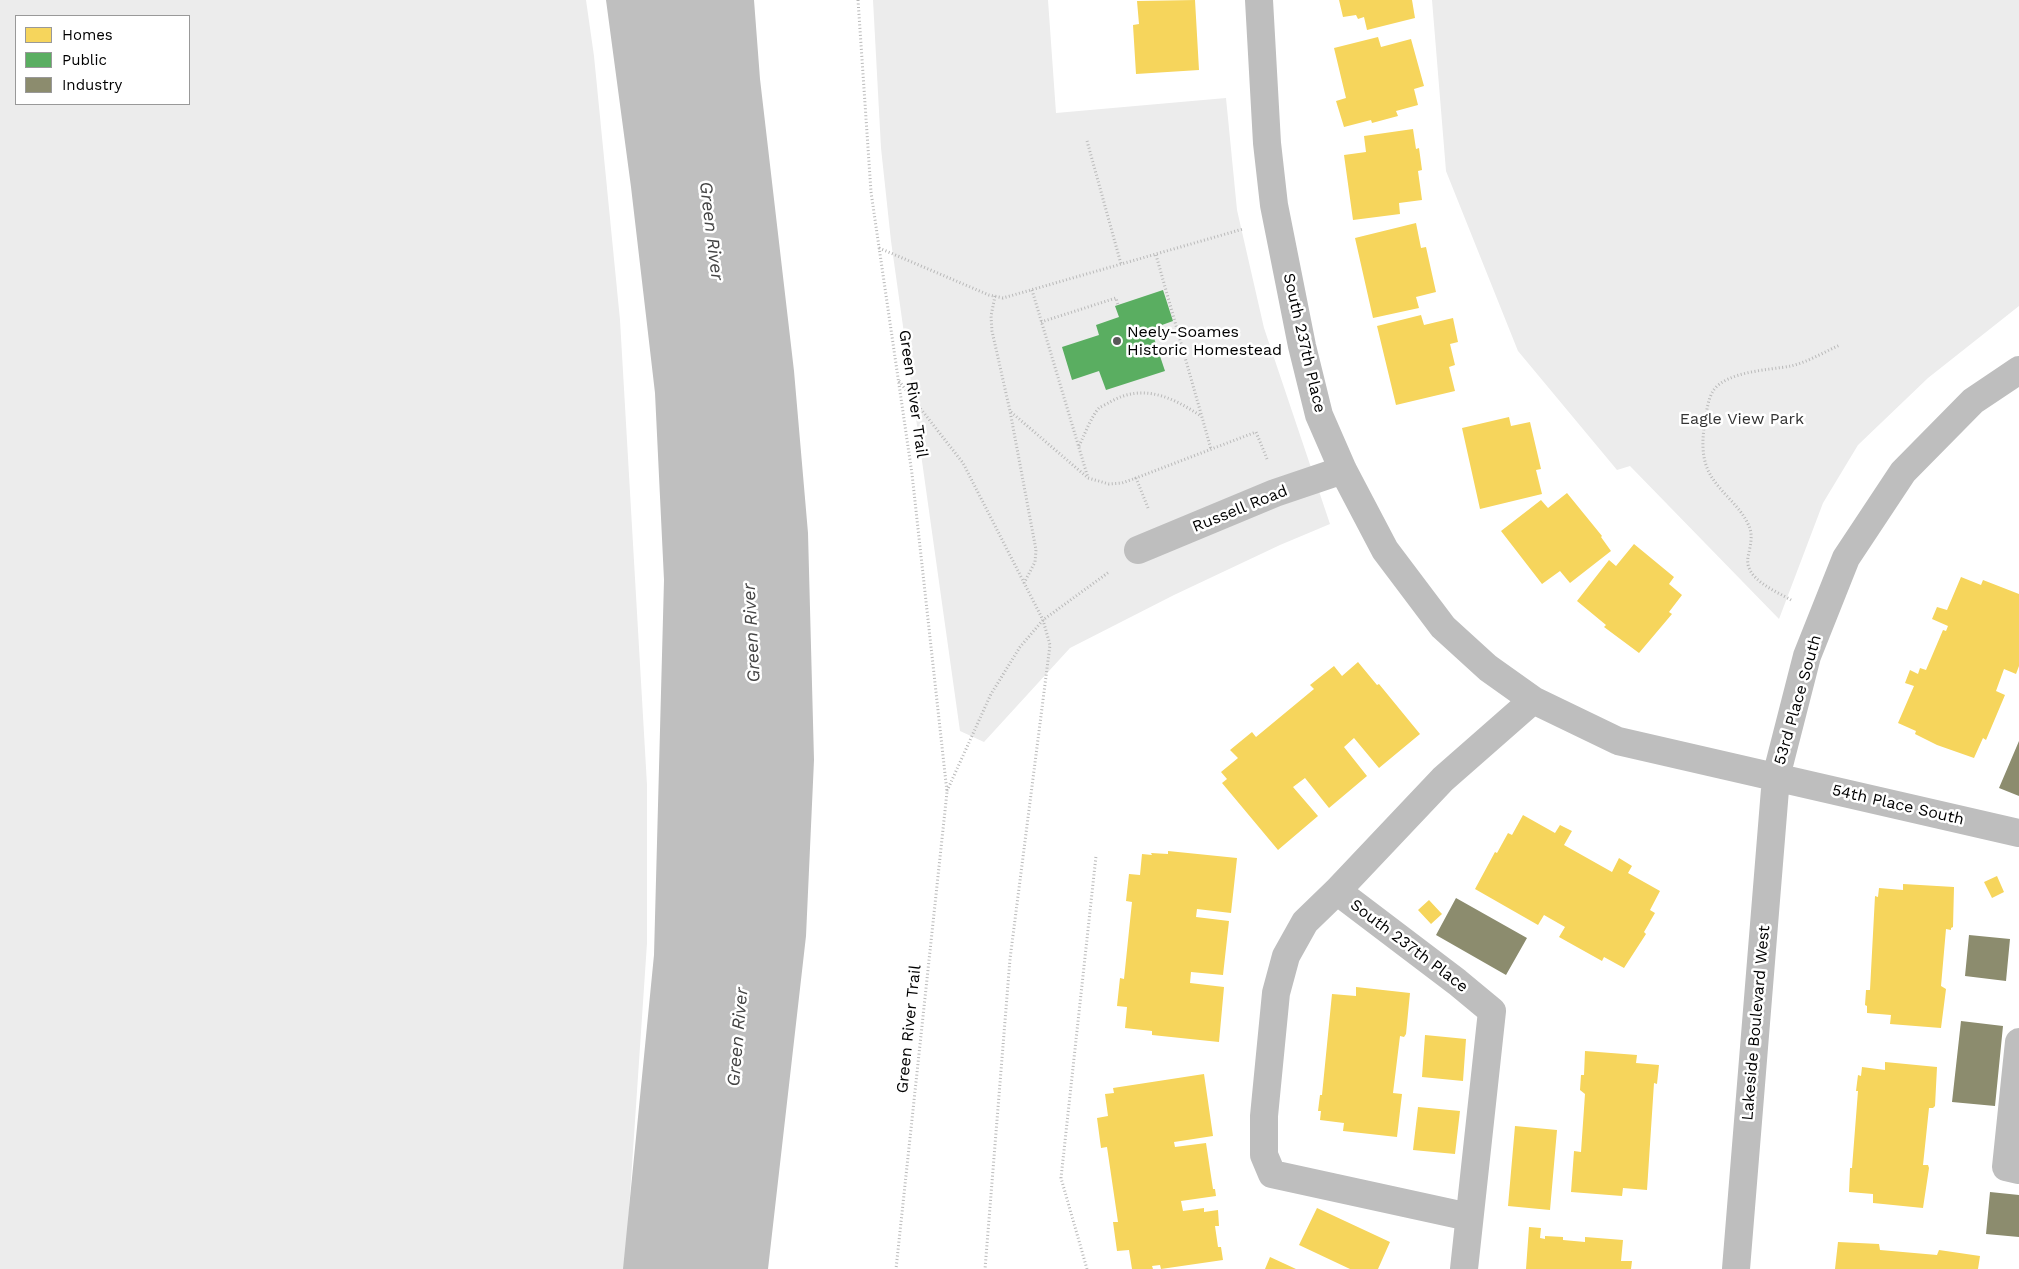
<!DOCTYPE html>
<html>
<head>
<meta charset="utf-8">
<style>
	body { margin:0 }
	#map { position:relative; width:2019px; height:1269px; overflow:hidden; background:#fff; font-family:"Work Sans",sans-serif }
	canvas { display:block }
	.legend { position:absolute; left:15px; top:15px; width:175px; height:90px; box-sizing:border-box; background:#fff; border:1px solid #999; margin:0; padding:6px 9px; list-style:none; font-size:15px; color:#000 }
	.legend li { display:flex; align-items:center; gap:10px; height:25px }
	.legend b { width:25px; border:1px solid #999 }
</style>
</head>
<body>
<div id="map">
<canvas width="2019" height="1269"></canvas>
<ul class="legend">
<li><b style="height:14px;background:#f6d55c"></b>Homes</li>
<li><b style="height:14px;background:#5aae61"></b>Public</li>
<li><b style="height:14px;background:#8c8c6e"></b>Industry</li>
</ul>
</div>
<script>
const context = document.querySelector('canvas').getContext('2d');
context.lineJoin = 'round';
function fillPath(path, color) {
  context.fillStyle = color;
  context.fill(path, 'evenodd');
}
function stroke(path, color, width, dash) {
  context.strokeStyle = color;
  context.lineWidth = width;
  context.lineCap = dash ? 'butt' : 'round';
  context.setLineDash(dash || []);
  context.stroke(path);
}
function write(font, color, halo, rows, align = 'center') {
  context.font = font + ' "Work Sans",sans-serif';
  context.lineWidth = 5;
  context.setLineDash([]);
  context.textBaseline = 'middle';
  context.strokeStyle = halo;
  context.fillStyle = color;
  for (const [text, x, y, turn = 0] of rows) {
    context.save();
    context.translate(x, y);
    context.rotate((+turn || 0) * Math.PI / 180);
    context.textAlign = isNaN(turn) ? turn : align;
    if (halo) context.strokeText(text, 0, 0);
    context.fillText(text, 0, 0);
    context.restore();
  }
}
fillPath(new Path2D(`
	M0,0H586L594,56L620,320L647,785V943L625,1269H0ZM16,16H189V104H16Z
	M873,0H1048L1056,113L1226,98L1237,210L1264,328L1330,524L1280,545L1174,595L1070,648L984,742L960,731L891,241L881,148Z
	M1432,0H2019V306L1928,378L1858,445L1823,503L1779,619L1630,466L1617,470L1518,351L1446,171Z`), '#ececec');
fillPath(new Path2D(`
	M606,0H754L760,79L794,371L808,533L814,760L806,936L768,1269H623L654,955L664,580L655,393L631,187Z`), '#bfbfbf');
fillPath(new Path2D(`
	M1195,0L1199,70L1136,74L1133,25L1139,24L1137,1Z
	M1339,0H1412L1415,18L1367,30L1364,17L1358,19L1356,15L1343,17Z
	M1378,37L1381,47L1411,39L1424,86L1414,89L1418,105L1396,111L1398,116L1372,123L1371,120L1344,127L1336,101L1346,98L1334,48Z
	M1413,129L1416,149L1419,148L1422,170L1418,171L1422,200L1399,203L1400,214L1353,220L1344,155L1366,152L1364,136Z
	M1416,223L1421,248L1426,247L1436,292L1416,297L1419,308L1373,318L1355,238Z
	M1421,315L1424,325L1453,318L1458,342L1450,344L1455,365L1449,367L1455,391L1396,405L1377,326Z
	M1509,417L1511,426L1530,422L1541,469L1536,470L1542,494L1480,509L1462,428Z
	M1567,493L1602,536L1601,537L1611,551L1570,583L1560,571L1542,584L1501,531L1541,500L1548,508Z
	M1634,544L1674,577L1669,584L1682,595L1669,612L1672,614L1639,653L1604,627L1606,625L1577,601L1609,560L1616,566Z
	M1961,577L1981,585L1983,580L2019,594V666L2016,674L2004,669L1996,691L2005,695L1986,740L1983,738L1974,758L1937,745L1915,734L1916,731L1898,723L1914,686L1905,683L1910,670L1918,674L1920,668L1926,670L1943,630L1946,631L1948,626L1932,619L1937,607L1947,610Z
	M1358,662L1377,685L1379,684L1420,734L1379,768L1354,738L1344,747L1367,776L1329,808L1305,778L1293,787L1318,816L1278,850L1222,783L1227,779L1221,772L1238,758L1230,750L1252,732L1256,737L1314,689L1310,685L1334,666L1342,676Z
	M1523,815L1555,833L1560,825L1572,831L1564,845L1612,872L1619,858L1632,866L1628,873L1660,891L1650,910L1655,913L1644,932L1646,934L1624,968L1604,957L1602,961L1559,937L1565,927L1544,915L1538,925L1475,889L1495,852L1497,853L1508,833L1512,835Z
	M1168,851L1237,858L1231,913L1197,909L1196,917L1229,921L1223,975L1191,972L1190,983L1224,987L1219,1042L1152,1035V1031L1125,1028L1127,1007L1117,1006L1120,978L1124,979L1132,902L1126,901L1129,874L1140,875L1142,854L1152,855L1151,853L1168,854Z
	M1997,876L2004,892L1992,898L1984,882Z
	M1903,884L1954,887L1953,927L1951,928V930L1946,929L1941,986L1946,989L1941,1028L1890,1024L1891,1015L1867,1013V1006L1865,1005L1866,990H1870L1875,896L1878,897L1879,888L1903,890Z
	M1429,900L1442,914L1431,924L1418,910Z
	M1356,987L1410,993L1406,1034L1404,1037L1400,1036L1393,1093L1402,1094L1397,1137L1343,1131L1344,1123L1320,1120L1321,1111H1318L1320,1095H1322L1332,994L1356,996Z
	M1425,1035L1466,1039L1463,1081L1422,1077Z
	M1585,1051L1637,1055L1636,1063L1659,1065L1657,1084L1654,1083L1647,1190L1623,1188L1622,1196L1571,1192L1574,1151L1581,1152L1585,1094L1580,1090L1581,1075H1584Z
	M1885,1062L1937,1067L1935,1106L1933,1108H1929L1923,1165H1928L1929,1168L1923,1208L1873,1203V1194L1849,1192L1850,1168H1852L1858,1091H1856L1858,1075L1861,1076L1862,1067L1885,1070Z
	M1204,1074L1213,1136L1174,1142L1175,1147L1206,1143L1213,1189H1215L1216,1196L1181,1201L1183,1211L1204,1208V1212L1218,1210L1219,1226H1215L1218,1247H1221L1223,1260L1161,1269L1160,1265L1152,1266L1153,1269H1132L1129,1250L1117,1251L1113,1222H1118L1107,1147L1101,1148L1097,1118L1108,1116L1105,1094L1114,1093L1113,1088Z
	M1418,1107L1460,1111L1455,1154L1413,1150Z
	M1515,1126L1557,1130L1550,1210L1508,1206Z
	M1317,1208L1390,1242L1378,1269H1350L1299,1245Z
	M1529,1227L1541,1228L1540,1238L1545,1239V1236L1563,1237V1240L1585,1242V1237L1623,1240L1621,1261H1632L1631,1269H1526Z
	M1838,1242L1879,1244L1880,1250L1937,1255L1939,1250L1980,1256L1978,1269H1835Z
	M1270,1257L1296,1269H1265Z`), '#f6d55c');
fillPath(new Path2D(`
	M1163,290L1173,321L1151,329L1165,371L1106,390L1099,371L1072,380L1062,347L1099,335L1096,325L1119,317L1115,306Z`), '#5aae61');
fillPath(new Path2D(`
	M2019,741V796L1999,788Z
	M1456,898L1527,938L1506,975L1436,935Z
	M1969,935L2010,939L2006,981L1965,976Z
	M1961,1021L2003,1026L1995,1106L1952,1102Z
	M1990,1192L2019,1195V1237L1986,1234Z`), '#8c8c6e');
stroke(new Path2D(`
	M858,0L871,192L912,474L947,792L896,1269
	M1087,141L1121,264
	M879,248L989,295L1003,298L1243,229
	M1156,255L1211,449
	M1032,290L1088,478
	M995,296L991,316L992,331L1010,411L1036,550L1035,562L1024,583
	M1041,322L1116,298L1118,305
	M899,381L963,463L1043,620L1050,645L1010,959L985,1269
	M1011,412L1088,478L1109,484L1122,483L1136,478
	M1079,446C1084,436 1092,415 1099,408C1102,406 1107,404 1110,402C1143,383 1172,397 1201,416
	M1148,508L1136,478L1256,432L1267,459
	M1791,600C1776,591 1744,579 1748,557C1750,546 1754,535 1748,524C1740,506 1721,493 1711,476C1702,461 1702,444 1704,428C1706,417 1707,401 1713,391C1726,371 1770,370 1791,366C1808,362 1824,352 1840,345
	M947,791L991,694L1020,647L1043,620L1109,572
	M1087,1269L1061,1178L1096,856`), '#b9b9b9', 3, [1, 2.5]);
stroke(new Path2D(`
	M1259,0L1267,143L1274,205L1302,346L1319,415L1343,470L1385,550L1443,627L1488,668L1533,700L1618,741L2019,833
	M1138,550L1275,493L1343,470
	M1337,891L1305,922L1286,956L1276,993L1264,1116V1155L1272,1174L1469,1217
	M2019,1042L2006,1167L2019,1170
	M1464,1269L1492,1011L1457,982L1337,891L1443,779L1533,700
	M1736,1269L1776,777L1807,656L1846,558L1903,472L1973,401L2019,370`), '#bebebe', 28);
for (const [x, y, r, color] of [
	[1117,341,5,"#595959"]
]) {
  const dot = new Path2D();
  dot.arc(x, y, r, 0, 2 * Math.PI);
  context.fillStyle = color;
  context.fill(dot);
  stroke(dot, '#fff', 2);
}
write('16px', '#000', '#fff', [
	["Neely-Soames",1127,332],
	["Historic Homestead",1127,350]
], 'left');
write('16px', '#000', '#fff', [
	["South 237th Place",1304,343,77],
	["Green River Trail",913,394,82],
	["Russell Road",1240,509,-22],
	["53rd Place South",1798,700,-74],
	["54th Place South",1898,805,13],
	["South 237th Place",1409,946,37],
	["Lakeside Boulevard West",1756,1023,-85],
	["Green River Trail",909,1029,-84]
]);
write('16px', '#333', '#fff', [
	["Eagle View Park",1742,419]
]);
write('italic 18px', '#444', '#fff', [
	["Green River",711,231,83],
	["Green River",752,633,-93],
	["Green River",738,1037,-85]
]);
</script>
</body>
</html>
